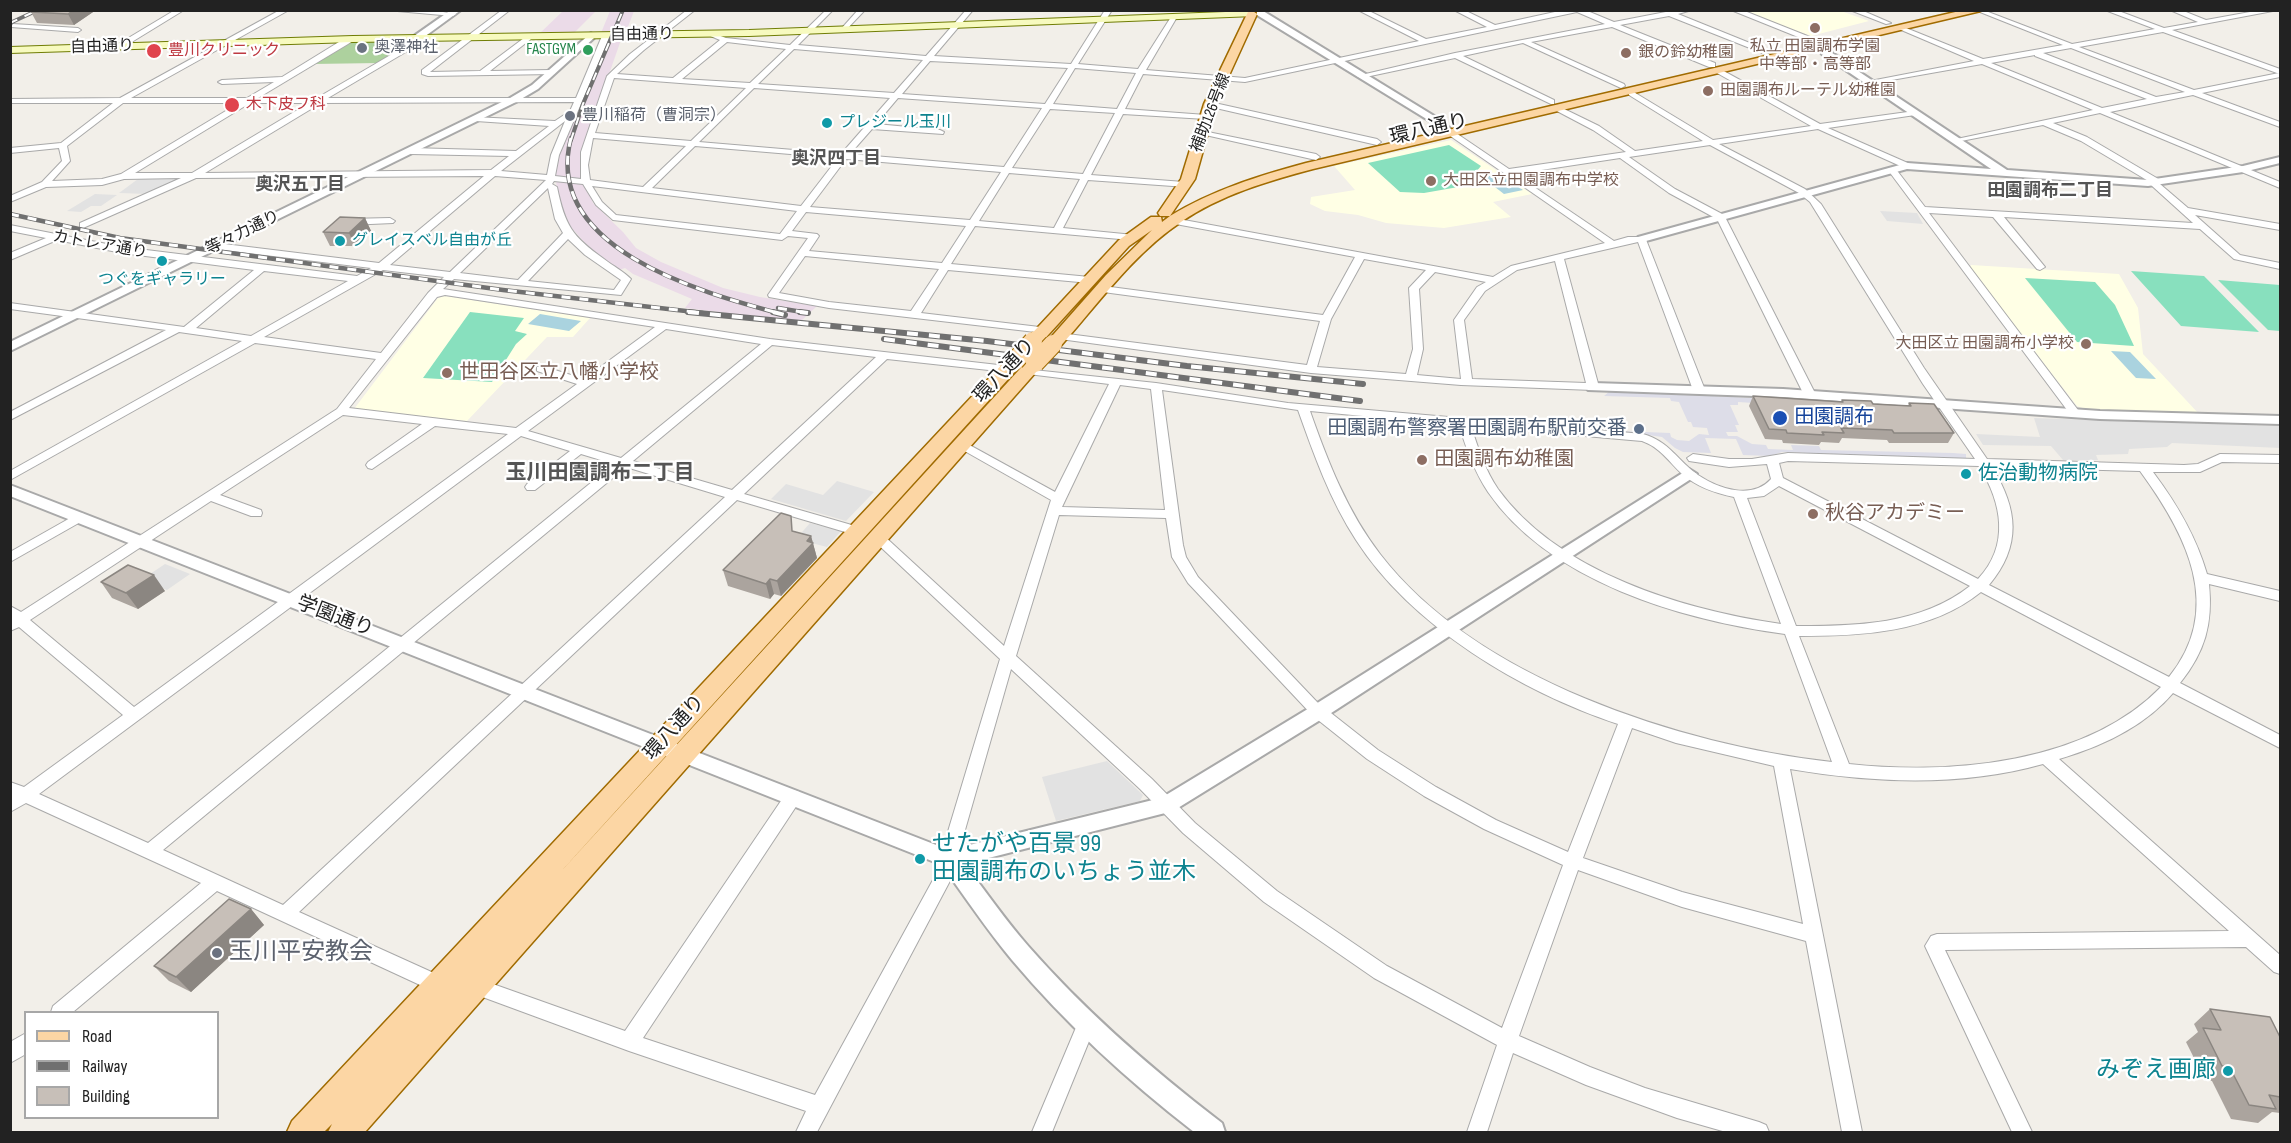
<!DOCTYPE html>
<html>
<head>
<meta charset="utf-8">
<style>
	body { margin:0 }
	#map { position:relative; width:2291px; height:1143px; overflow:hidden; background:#f2efe9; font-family:"Sofia Sans Condensed",sans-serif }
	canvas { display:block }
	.frame { position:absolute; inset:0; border:12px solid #222; pointer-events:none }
	.legend { position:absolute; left:24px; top:1011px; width:195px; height:108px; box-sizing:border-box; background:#fff; border:2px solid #a7a7a7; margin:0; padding:8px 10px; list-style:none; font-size:18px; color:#222 }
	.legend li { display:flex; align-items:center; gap:12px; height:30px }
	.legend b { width:30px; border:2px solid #a7a7a7 }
</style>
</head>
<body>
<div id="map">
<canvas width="2291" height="1143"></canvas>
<div class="frame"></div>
<ul class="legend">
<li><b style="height:8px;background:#fcd6a4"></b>Road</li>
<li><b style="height:8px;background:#707070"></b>Railway</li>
<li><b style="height:16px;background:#c7bfb8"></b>Building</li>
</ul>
</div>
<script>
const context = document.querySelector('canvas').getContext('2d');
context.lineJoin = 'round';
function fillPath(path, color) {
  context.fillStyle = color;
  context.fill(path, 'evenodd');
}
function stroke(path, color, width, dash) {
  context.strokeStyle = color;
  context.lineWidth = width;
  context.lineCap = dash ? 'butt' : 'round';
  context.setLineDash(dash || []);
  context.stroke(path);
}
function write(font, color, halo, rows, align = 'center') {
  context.font = font + ' "Sofia Sans Condensed","Noto Sans JP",sans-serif';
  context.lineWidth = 4.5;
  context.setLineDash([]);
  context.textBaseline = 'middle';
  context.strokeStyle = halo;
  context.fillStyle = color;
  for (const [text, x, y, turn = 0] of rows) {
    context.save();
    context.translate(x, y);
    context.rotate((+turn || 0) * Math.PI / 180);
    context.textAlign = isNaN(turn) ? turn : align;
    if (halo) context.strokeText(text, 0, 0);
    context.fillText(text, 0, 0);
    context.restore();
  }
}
fillPath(new Path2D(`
	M563,11H596L573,34H539Z
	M610,11H634L626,32L601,33Z
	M622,37L580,157V172L593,203L623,232L636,248L661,262L723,288L760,297L817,306L800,322L685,308L692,299L633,274L625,268L616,271L585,243L570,226L561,209L558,194L555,176L557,160L607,38Z`), '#ebdbe8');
fillPath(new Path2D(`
	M1743,11H1841L1869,21L1811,36Z
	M1451,140L1532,194L1493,202L1511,217L1444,228L1386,223L1358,215L1325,211L1310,204L1311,197L1355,190L1334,166Z
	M1971,265L2119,274L2138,308L2143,354L2199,414L2088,410L2077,406L1970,268Z
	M444,296L590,318L573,337H547L467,421L354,409L438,298Z`), '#ffffe5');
fillPath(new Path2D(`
	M418,39L379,63L312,64L352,40Z`), '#add19e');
fillPath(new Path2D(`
	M1449,145L1481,166L1464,186L1424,193L1400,192L1368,163Z
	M2131,271L2204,276L2259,332L2181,326Z
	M2025,278L2095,282L2115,305L2134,346L2077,342Z
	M2218,280L2280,285V331L2268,330Z
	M470,312L524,318L515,331L527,334L516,344L492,382L423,378Z`), '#88e0be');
fillPath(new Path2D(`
	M182,178L148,194L119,193L138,179Z
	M95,194L117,195L101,206H91L81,212L67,211Z
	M1880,211L1917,213L1923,224L1887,221Z
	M2034,418L2280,426V448L2172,443L2167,447L2129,449L2128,454L2096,455L2098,460H2063L2051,446L1983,445L1976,434L2040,437Z
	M837,481L874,492L846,521L771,499L786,484L823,495Z
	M810,523L841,531L827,547L796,539Z
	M165,564L190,574L167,590L141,580Z
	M1107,761L1143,795L1140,801L1056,821L1042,777Z`), '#e2e2e2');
fillPath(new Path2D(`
	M1610,391L1936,407L1942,415L1738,402V405H1730L1739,425H1735L1738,432H1726L1728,436H1737L1752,444L1766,445L1768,449L1793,450L1791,445L1819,446L1821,450L1953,453L1966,454V459L1782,452L1770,456L1743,455L1736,439L1705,438L1711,453L1683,452L1675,448L1662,437L1620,431L1670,433L1671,437L1677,440L1689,441L1699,434L1709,435L1707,428L1693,427L1691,422H1688L1679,402L1671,401L1670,398L1604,396Z`), '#dddde8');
fillPath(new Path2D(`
	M1500,174L1523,190L1504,194L1482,177Z
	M540,314L581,321L569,331L528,324Z
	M2111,351L2130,352L2156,379L2136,378Z`), '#aad3df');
const minor = new Path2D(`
	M175,10H184L122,48L115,46Z
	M280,10H289L131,98H247L274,82L222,84L218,82L222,80L282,77L347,37H353V41L258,98H317L423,36H426V40L328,98H576L602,36L606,34L610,36L559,155L555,176L581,179V152L607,76L630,54L687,10H695L644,50L617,74L673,78L720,40L708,35L706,34L710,32L726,38L790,45L826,10H833L798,45L926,56L966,10H973L934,56L1071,64L1105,10H1112L1078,64L1138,69L1171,17L1174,15L1177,17L1146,70L1245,78L1419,41L1358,10H1367L1426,39L1487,27L1454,10H1464L1495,25L1564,10H1585L1614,22L1676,10H1692L1678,14L1772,52L1765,54L1669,16L1620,25L1715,63V67H1709L1612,27L1531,42L1624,84L1625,86L1621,88L1523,43L1463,56L1554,100V104H1551L1455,58L1361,78L1357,76L1455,53L1605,24L1577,12L1245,82L1143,74L1125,109L1206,115L1210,117L1206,119L1123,114L1091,175L1184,182L1187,183V187L1088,180L1063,228L1134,235L1136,237L1131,240L975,226L951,264L1090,277L1095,280L1090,283L948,270L921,313L1048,328V332L1044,333L829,308L769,297L768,295L808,238L788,236L782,240L613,220L596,205L583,184L554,181L552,184L557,187C565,226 572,236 604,259C613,266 623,271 631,279L621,295L454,279L443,289L770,339L1007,366L1013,369L1007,372L887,359L744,494L862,528L864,531L862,534H852L737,500L299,912L447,979L449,985L447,991L440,993L433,991L217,891L73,1012H51L53,1006L201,883L26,803L10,812V782L24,787L123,715L19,627L10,631V606L21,612L337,409L376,359L255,343L10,480V471L242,341L179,332L10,420V412L166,330L10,309V303L184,327L254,270L122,253L57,240L10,260V253L46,238L10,231V225L122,247L357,276L371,268L216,249L211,246L216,243L379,263L484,176L196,178L83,228L80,227V223L181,178L124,179L102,185L46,187L10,202V196L42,182L62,161L59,148L10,153V148L61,143L113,103H10V99L120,98ZM727,42L786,49L750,83L682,79ZM794,49L923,60L894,93L758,84ZM930,61L1068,68L1045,104L902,94ZM1075,68L1136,73L1117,109L1053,104ZM614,78L746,88L691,141L595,133ZM754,88L890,98L841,154L699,142ZM898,98L1042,108L1004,167L850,154L872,129L943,134L944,132L940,130L876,124ZM574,102L570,111L555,121L473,117V121H476L549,126L516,151L411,148L407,151L411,154L509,156L491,170L205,173L321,103ZM123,103H239L121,174L102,179L52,181L70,161L67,146ZM250,103H309L192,173H135ZM1050,109L1115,113L1083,174L1012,168ZM565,121L551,155L547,175L501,171ZM593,138L686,146L643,187L590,180L588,165ZM695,146L838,158L801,206L652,188ZM846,159L1001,172L970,220L810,207ZM1009,173L1080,179L1054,228L979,221ZM495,176L546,180L450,272L390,265ZM592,186L797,211L780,234L616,215L602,202ZM548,188L555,219L563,233L518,280L460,273ZM806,212L966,226L942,263L809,251L819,236L817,234L792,231ZM568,239L585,255L621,280L614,290L528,281ZM805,256L939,269L911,311L829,302L779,293ZM383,270L444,277L428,293L381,353L264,337ZM264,271L348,281L251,336L196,328ZM445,295L655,327L584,379L545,367H537V371L577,384L516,428L349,408L437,297ZM666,329L761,344L621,458L528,431ZM772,345L876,357L732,490L633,461ZM343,415L422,424L368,462L366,465L368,468L372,469L435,426L508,434L134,707L30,620L211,501L251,516H261L262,513L261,510L220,495ZM521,436L570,451L527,484L525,487L527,490H535L581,454L614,464L148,843L39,794ZM626,467L725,497L283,905L163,850Z
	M386,10H430L456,14L453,16Z
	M502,10H510L430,72L480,71L528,35H531V39L490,71L551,70L555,72L554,74L428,76L422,74V70Z
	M858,10H865L845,31H841V29Z
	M1731,10H1742L1820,41L1813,43Z
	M1850,10H1861L1891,23L1886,24Z
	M1975,10H1983L2072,44L2155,29L2105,10H2116L2164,28L2198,22L2170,10H2181L2206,20L2261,10H2278L2172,30L2280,69V77L2202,93L2280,122V127L2193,95L2110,112L2280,182V188L2100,113L2053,123L2087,137L2160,180V184L2188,208L2280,224V230L2195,215L2240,255L2280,263V269L2234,259L2200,229L2004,217L2045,267L2040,270L2037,269L1993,217L1929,213L2078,410L2080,412L2078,414H2070L1888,170L1895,168L1925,207L2193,223L2151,185L2150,182L2081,141L2043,125L1956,142L1952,140L2093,110L1982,64L1869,84L1865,82L1974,61L1899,29L1901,26L1983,59L2063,45ZM2163,32L2277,73H2279L2194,90L2079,47ZM2071,48L2185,92L2156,97L2043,53ZM2035,55V56L2147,99L2102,108L1991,63Z
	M13,24L78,28L81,30L78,32L11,27Z
	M1720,69L1820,124L1915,111L1919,113L1915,115L1828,128L1910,164L1911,166L1907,169L1818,129L1719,144L1805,189L1821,204L1924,368L1987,459L2184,465L2198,464L2220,454L2280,455V463L2222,462L2200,472H2153C2177,504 2196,536 2207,574L2280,591V601L2209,584C2213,624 2205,652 2180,683L2280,735V748L2173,693C2144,727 2100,747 2059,759L2280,955V974L2274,972L2246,947L1945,950L2032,1132H2012L1925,946L1931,936L1937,934L2229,931L2043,764C1962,787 1872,783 1790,769L1862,1132H1842L1806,941L1682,907L1578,870L1519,1036L1590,1067L1645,1088L1759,1122L1766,1125L1769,1132H1726L1677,1118L1586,1085L1513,1053L1487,1132H1467L1497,1045L1374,978L1264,902L1183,833L1140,789L1011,669L951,879L817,1132H796L806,1111L629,1051L469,992L467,986L469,980L476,978L625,1031L787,792L793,790L799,792L801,797L799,802L643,1038L815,1095L934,878L1000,659L871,538L878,534L883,535L1004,646L1051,500L954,445L960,441L964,442L1055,492L1109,384L1028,374L1022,371L1024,369L1156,383L1288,403L1643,434C1669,441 1678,461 1698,475C1719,489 1752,500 1771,479L1767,464L1729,467L1689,461L1687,458L1693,454L1729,459H1752L1788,453L1975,459L1923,384L1810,202L1799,193L1710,145L1629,157L1675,189L1724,215L1816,395L1814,397H1806L1804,395L1717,219L1669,193L1620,158L1515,174L1614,241L1628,237H1645L1705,390L1703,392H1695L1693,390L1638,242L1564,259L1599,387L1593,390L1461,385L1311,373L1060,339L1055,336L1060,333L1307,365L1320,321L1103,292L1098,289L1103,286L1323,315L1355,257L1170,223L1168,221L1173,218L1493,277L1511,266L1605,243L1446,133L1453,131L1509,169L1626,152L1593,130L1555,110L1554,108L1558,106L1599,126L1635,151L1703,141L1629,95V91H1632L1713,140L1811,126L1717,73L1716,71ZM1364,259L1426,270L1409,288L1413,349L1406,374L1317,367L1331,319ZM1555,261L1586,383L1472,379L1464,320L1485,291L1517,270ZM1435,272L1486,282L1477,287L1454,320L1461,379L1417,375L1423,349L1419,289ZM1120,385L1151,389L1165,510L1062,507ZM1162,390L1298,410C1314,455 1330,500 1356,540C1412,627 1522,692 1618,724L1568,852L1496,820L1436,787L1378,750L1317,702L1198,577L1186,557L1183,545ZM1310,411L1459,425C1466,448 1474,471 1488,492C1550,582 1682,620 1785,634L1832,762C1681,745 1476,679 1380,554C1347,511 1328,462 1310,411ZM1471,426L1642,441C1660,447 1669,462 1682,474C1697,487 1715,493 1734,497L1781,624C1684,610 1559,573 1498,489C1485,470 1478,448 1471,426ZM1788,461L1979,466C2002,503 2010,545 1978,579L1783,478L1779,463ZM1992,467L2140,471C2186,534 2225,608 2169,677L1989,585C2022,546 2018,509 1992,467ZM1779,486L1970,586C1920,625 1856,626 1796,626L1747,498L1764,496ZM1059,515L1166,518L1172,557L1188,583L1313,716L1367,759L1424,796L1484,829L1563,865L1502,1028L1387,966L1277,891L1195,823L1152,779L1016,656ZM1981,592L2161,687C2086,764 1951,775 1849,764L1799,636C1862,636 1930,633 1981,592ZM1632,728L1676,743L1774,766L1803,924L1682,892L1583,858Z
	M1210,102L1377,139L1381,142L1377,145L1207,106L1206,104Z
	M1198,130L1316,154L1320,157L1316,160L1201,134L1197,132Z
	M390,218L395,221L393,223L348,225L343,222L348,219Z
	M79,513L84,514L85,517L84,520L10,562V552Z
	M1087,1015L1094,1018L1096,1024L1052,1132H1032L1080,1018Z
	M26,1033V1054L10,1063V1042Z`);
const tertiary = new Path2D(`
	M451,10H461L420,40H414V36Z
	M1257,11H1263L1439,119L1455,133L1446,135L1433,123L1257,15Z
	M591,33L595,36L594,38L538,89L516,102L10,351V342L510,98L532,85Z
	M1813,39H1819L1828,50L1852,67L2007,170L2148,180L2243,166L2280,157V163L2243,172L2148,186L1907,169L1646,241H1638V237L1907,163L1991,169L1822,54L1812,41Z
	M1593,383L1783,389L2100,411L2280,416V424L2100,419L1783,397L1588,390L1586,387Z
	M1689,469L1697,474L1694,477L1325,717L1173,811L965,864C986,892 1006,921 1029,947C1087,1013 1153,1070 1222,1123L1225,1132H1194C1128,1081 1066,1024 1012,960C987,930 965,897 942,865L10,496V485L949,850L1161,798L1311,707Z`);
const secondary = new Path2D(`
	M1252,11L1257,14L1255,16L749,36L353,42L10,53V47L353,36L749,30Z`);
const primary = new Path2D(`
	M1964,10H1985L1313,169C1268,181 1220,195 1181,222C1133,254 1097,305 1059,348L1053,349L1045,344L1106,275L1152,230L1129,246L1039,345L1033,346L1025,341L1119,240L1151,217H1161L1162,222L1170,216H1160L1158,213L1181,179L1204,104L1248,12L1252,11L1257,14L1216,104L1195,179L1170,216C1213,190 1258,176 1306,163Z
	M1015,356L1021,357L1024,361L1021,365L555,878L1029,359H1041L1044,363L365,1132H328L332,1124L324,1132H287L292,1121L1009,357Z`);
stroke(minor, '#a9a9a9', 2);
stroke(tertiary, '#a9a9a9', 4);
stroke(secondary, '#707d05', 2);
stroke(primary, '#a06b00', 3);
fillPath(minor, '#fff');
fillPath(tertiary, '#fff');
fillPath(secondary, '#f7fabf');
fillPath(primary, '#fcd6a4');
const railFar2 = new Path2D(`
	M10,23L38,10
	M571,140L583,104L623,10`);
const railFar1 = new Path2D(`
	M571,138C542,248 700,292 778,313
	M10,214L120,238L503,290L703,313
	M778,308L808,313`);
const rail = new Path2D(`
	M688,312L987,341L1187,366L1363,384
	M773,312L785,315
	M800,312L808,313
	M884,339L1360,401`);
stroke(railFar2, '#707070', 4);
stroke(railFar1, '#707070', 4.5);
stroke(rail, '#707070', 6);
stroke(railFar2, '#fff', 2, [8]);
stroke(railFar1, '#fff', 3, [9]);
stroke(rail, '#fff', 4, [11]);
const primaryBridge = new Path2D(`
	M1015,361L1033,341
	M1035,363L1053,344`);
stroke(primaryBridge, '#a06b00', 20, []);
stroke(primaryBridge, '#fcd6a4', 18);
fillPath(new Path2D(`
	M35,10H96L74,25L37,23L31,12Z
	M365,218L371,231L355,246H330L323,232Z
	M1753,396L1841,402L1842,400L1873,404L1908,406L1909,403L1954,433L1948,443H1889L1887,440L1842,438L1839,443L1821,442L1819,445L1783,443L1782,440L1765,439L1749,406Z
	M795,532L811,536L817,558L781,596L774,594L770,599L728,586L723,570Z
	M101,582L165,591L138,609L112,598Z
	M251,909L264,925L191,992L169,981L154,966Z
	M2210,1009L2280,1037V1113L2272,1112L2258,1123L2231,1119L2212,1081L2205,1080L2186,1042L2198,1032L2194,1024Z`), '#aba49e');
fillPath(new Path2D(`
	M74,10H96L74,25L68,14Z
	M365,218L371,231L355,246L349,233Z
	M811,536L817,558L781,596L777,581Z
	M154,575L165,591L138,609L126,593Z
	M770,579L774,594L770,599L766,584Z
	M251,909L264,925L191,992L176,977Z`), '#8b8681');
const building = new Path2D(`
	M35,10H74L68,14L31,12Z
	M340,217L365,218L349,233L323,232Z
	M1753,396L1843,402L1842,400L1871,401L1873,404L1911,406L1909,403L1934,404L1954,433H1894L1892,430L1841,428L1844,433L1822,432L1824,435L1787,433L1786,430L1769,429Z
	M781,513L791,516L792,531L811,536L807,541L813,543L777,581L770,579L766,584L723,570Z
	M128,565L154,575L126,593L101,582Z
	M229,899L251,909L176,977L154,966Z
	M2210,1009L2270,1017L2280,1037V1097L2269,1095L2276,1109L2249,1105L2229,1066H2222L2203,1028L2221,1030Z`);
fillPath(building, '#c7bfb8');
stroke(building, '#8b8681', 1.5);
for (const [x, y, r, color] of [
	[1815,28,6,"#8d6e63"],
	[362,48,6,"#6b7280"],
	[588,50,6,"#2e9e5b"],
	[154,51,8,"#e0444e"],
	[1626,53,6,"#8d6e63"],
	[1708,91,6,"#8d6e63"],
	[232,105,8,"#e0444e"],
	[570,116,6,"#6b7280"],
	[827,123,6,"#0f9aa8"],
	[1431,181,6,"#8d6e63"],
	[340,241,6,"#0f9aa8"],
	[162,261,6,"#0f9aa8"],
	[2086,344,6,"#8d6e63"],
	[447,373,6,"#8d6e63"],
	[1780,418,8,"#1a4fb4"],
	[1639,429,6,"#5c6f8a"],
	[1422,460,6,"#8d6e63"],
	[1966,474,6,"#0f9aa8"],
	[1813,514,6,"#8d6e63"],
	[920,859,6,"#0f9aa8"],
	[217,953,6,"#6b7280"],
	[2228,1071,6,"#0f9aa8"]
]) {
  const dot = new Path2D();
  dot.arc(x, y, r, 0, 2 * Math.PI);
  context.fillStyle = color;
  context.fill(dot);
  stroke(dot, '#fff', 2);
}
write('16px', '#222', '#fff', [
	["自由通り",642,35,-1],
	["自由通り",102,47,-2],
	["補助126号線",1211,113,-69],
	["等々力通り",243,233,-26],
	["カトレア通り",100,245,10]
]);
write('16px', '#785e54', '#fff', [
	["私立 田園調布学園",1815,47,"center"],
	["中等部・高等部",1815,65,"center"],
	["銀の鈴幼稚園",1638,53],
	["田園調布ルーテル幼稚園",1720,91],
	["大田区立田園調布中学校",1443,181],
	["大田区立 田園調布小学校",2074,344,"right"]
], 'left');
write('16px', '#5b616d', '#fff', [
	["奥澤神社",374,48],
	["豊川稲荷（曹洞宗）",582,116]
], 'left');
write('16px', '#27864d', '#fff', [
	["FASTGYM",576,50]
], 'right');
write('16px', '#be3a42', '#fff', [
	["豊川クリニック",168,51],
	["木下皮フ科",246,105]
], 'left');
write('16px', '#0d838f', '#fff', [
	["プレジール玉川",839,123],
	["グレイスベル自由が丘",352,241],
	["つぐをギャラリー",162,280,"center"]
], 'left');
write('bold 18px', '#555', '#fff', [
	["奥沢四丁目",836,159],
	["奥沢五丁目",300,185],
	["田園調布二丁目",2050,191]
]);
write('20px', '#222', '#fff', [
	["環八通り",1429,130,-13],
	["環八通り",1005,371,-47],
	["学園通り",335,617,21],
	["環八通り",675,728,-48]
]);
write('20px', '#785e54', '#fff', [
	["世田谷区立八幡小学校",459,373],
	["田園調布幼稚園",1434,460],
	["秋谷アカデミー",1825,514]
], 'left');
write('20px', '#164399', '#fff', [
	["田園調布",1794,418]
], 'left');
write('20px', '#4e5e75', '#fff', [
	["田園調布警察署田園調布駅前交番",1627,429]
], 'right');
write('20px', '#0d838f', '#fff', [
	["佐治動物病院",1978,474]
], 'left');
write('bold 21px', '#555', '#fff', [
	["玉川田園調布二丁目",600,474]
]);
write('24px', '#0d838f', '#fff', [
	["せたがや百景 99",932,845],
	["田園調布のいちょう並木",932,873],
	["みぞえ画廊",2216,1071,"right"]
], 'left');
write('24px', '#5b616d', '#fff', [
	["玉川平安教会",229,953]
], 'left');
</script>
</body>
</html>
